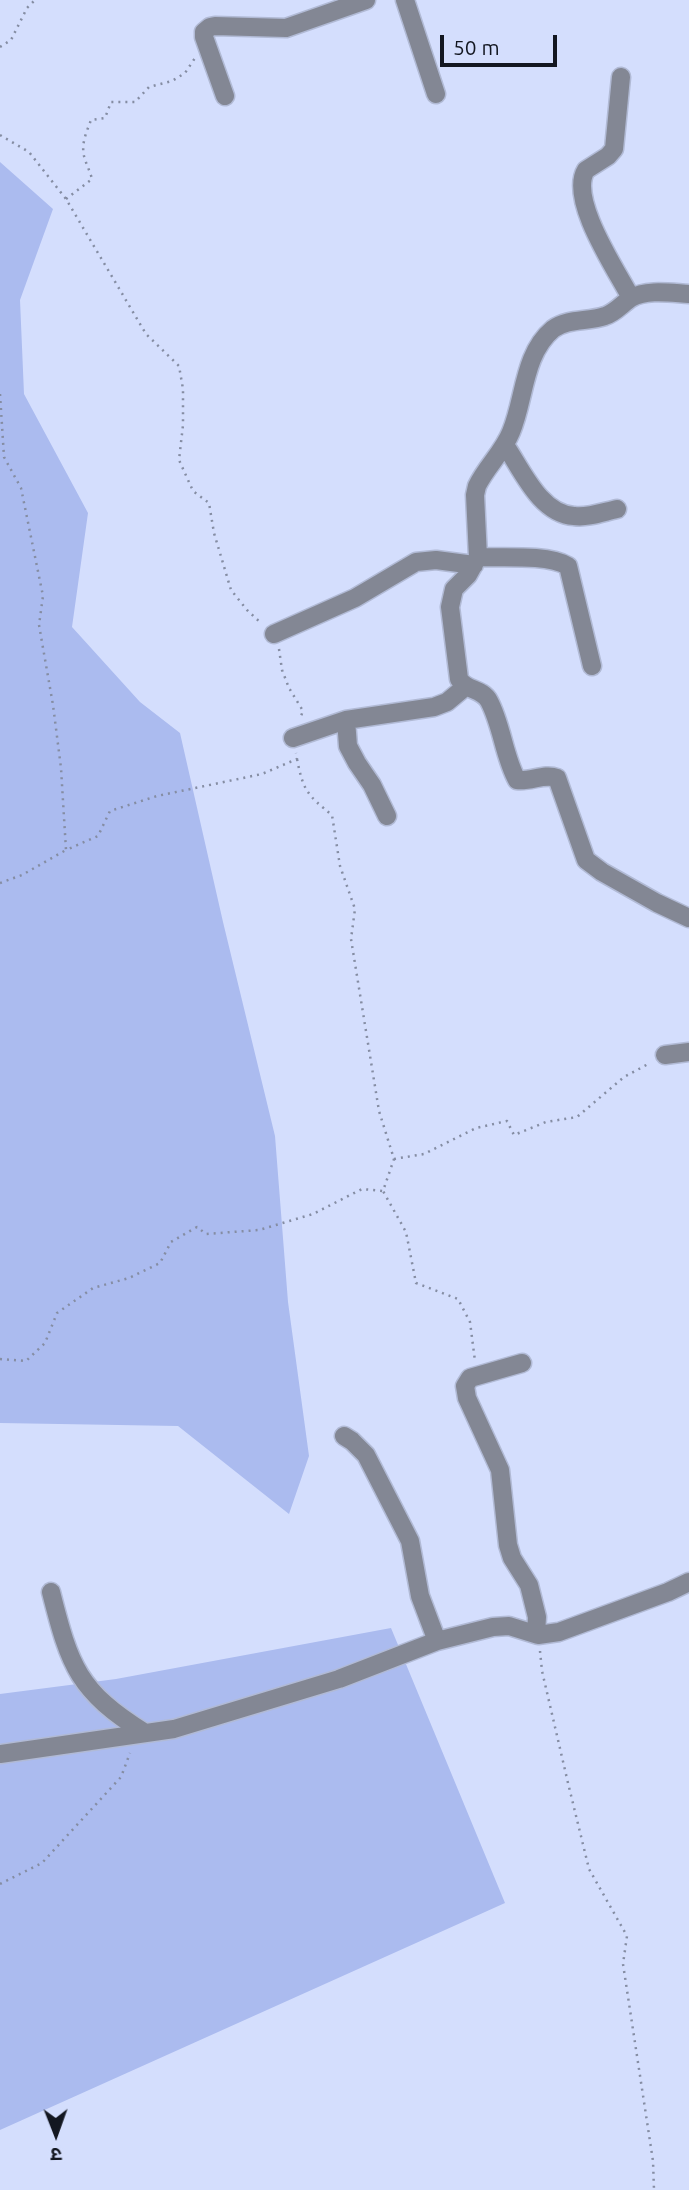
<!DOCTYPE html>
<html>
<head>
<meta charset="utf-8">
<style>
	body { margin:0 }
	#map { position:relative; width:689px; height:2190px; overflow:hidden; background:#d4defd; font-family:Ubuntu,"Noto Sans Devanagari",sans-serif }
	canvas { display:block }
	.north { position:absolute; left:21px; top:2099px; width:70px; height:70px; -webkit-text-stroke:5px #d4defd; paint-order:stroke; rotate:179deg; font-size:19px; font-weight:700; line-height:28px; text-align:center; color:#131721 }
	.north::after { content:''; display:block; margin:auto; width:24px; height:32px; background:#131721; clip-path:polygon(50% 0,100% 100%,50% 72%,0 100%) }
	.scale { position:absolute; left:440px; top:35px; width:117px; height:32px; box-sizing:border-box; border:4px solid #131721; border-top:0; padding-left:9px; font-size:21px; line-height:24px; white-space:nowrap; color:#131721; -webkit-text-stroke:5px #d4defd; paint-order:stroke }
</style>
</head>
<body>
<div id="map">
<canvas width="689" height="2190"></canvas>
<div class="north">उ</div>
<div class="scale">50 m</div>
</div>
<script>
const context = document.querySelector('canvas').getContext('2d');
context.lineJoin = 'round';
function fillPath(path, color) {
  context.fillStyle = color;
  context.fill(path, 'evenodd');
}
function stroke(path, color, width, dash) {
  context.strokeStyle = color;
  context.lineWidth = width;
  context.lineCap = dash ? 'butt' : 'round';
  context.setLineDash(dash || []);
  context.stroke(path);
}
fillPath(new Path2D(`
	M0,162L53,209L20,300L24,394L88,513L72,627L140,702L180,733L223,922L275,1136L288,1302L309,1456L289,1514L178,1426L0,1423Z
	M391,1628L505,1903L0,2130V1694L116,1679Z`), '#abbbef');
const minor = new Path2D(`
	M405,0L436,94
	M621,77L614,149L608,156L586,170C568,199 617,271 631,298
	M225,96L204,37V32L210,27L215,26L286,28L366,0
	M689,294C671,293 647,289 631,298C622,304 615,313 605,316C588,322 568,318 553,329C523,354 525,399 511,432C503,452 486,467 477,486L475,495L478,557L468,575L454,589L450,607L459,679C466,691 482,688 489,701C502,725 504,757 517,780C531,782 544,773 557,778L586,860L602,872L657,903L689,918
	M505,445C522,470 540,514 574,516C588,518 603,512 617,509
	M478,557C502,558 547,554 568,566L592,666
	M274,634L355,598L416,562L436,560L474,565
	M346,720L348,746L357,763L372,785L387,816
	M293,738L346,720L434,707L447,702L465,687
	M665,1055L689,1052
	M522,1363L470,1378L465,1386L467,1398L500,1470L508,1545L512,1558L529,1585L537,1617L536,1634
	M344,1436L352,1441L366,1455L410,1541L420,1596L437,1641
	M51,1592C70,1667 78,1691 145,1733
	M0,1754L174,1729L339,1679L437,1641L493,1627L509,1626L538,1635L559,1632L668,1592L689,1582`);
stroke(minor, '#b1bad5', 21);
stroke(new Path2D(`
	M0,47L11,40L27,8L35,0
	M0,135L29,152L66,199L146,334L179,366L183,389V425L179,460L193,491L209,503L214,533L231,590L247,610L262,624
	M66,199L92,179C90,171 86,164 84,156C81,143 87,131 91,120L105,118L111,102H135L149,87L172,81L185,73L195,58
	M0,394L4,457L21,488L43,596L39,625L53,705L61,768L66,850L98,836L110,811L157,796L262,774L297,759L296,753
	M279,649L282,670L289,688L303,711L301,716
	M297,759C303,790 307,795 332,815L340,866L355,909L351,939L379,1111L394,1159L383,1191L406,1232L416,1283L458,1299L470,1322L475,1361
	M0,883L22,875L66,850
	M394,1159L424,1154L476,1128L507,1121L514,1135L546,1122L577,1117L624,1077L650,1063
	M0,1359L26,1361L45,1343L57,1313L93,1288L129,1278L160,1263L171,1242L197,1227L206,1234L259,1230L313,1214L362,1189L383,1191
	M540,1651L542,1671L568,1783L589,1869L627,1936L623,1964L653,2161L654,2190
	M0,1884L42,1863L121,1777L130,1753`), '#858da3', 2.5, [2, 5]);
stroke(minor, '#838794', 18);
</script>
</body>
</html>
